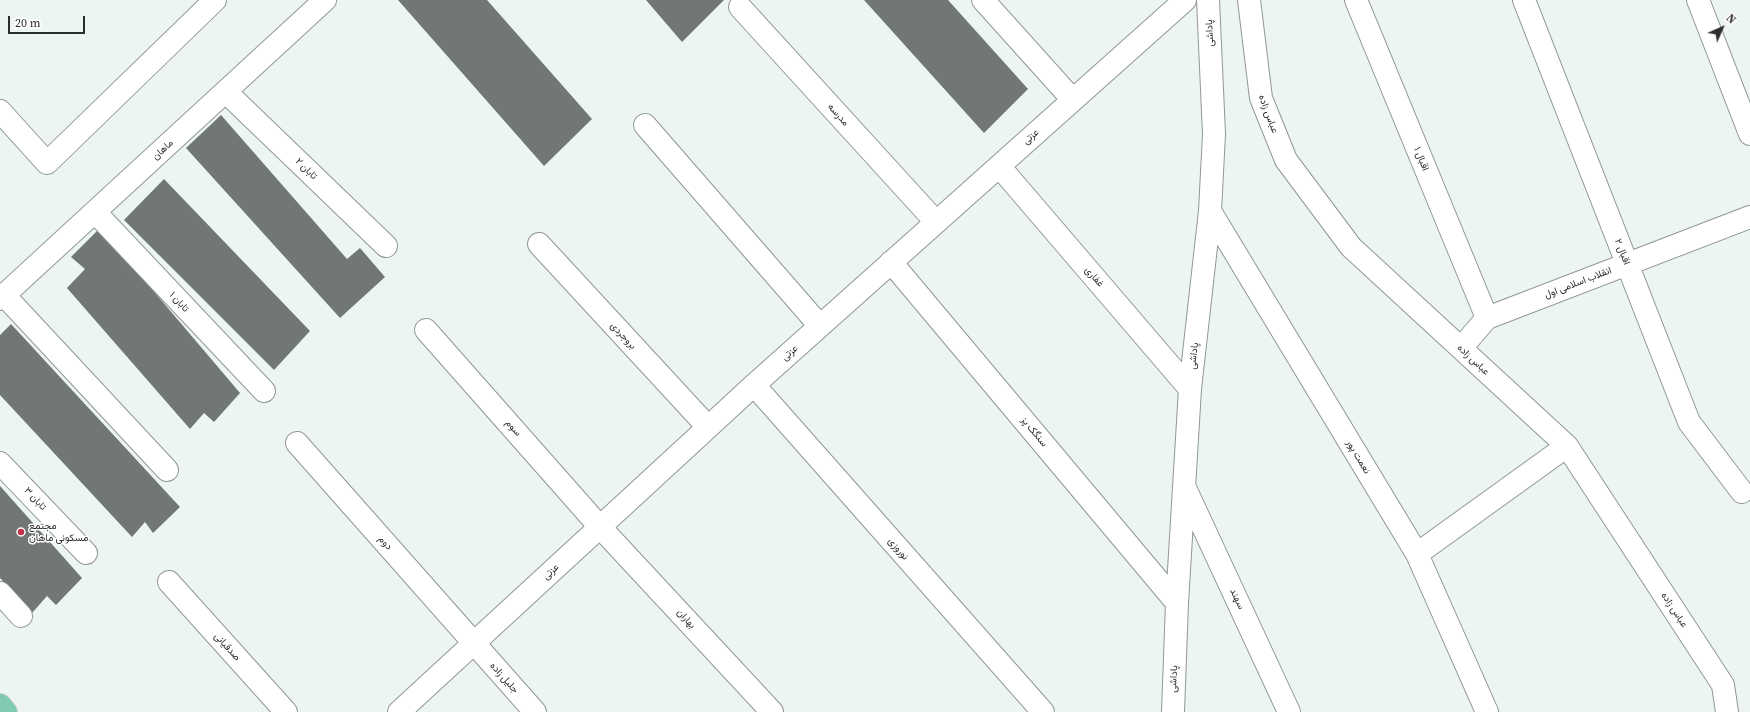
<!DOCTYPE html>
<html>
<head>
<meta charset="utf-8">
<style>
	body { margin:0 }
	#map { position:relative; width:1750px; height:712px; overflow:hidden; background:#edf5f1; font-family:"Source Serif 4",serif }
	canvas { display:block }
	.north { position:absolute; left:1702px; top:8px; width:40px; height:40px; -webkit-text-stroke:3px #fff; paint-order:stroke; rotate:45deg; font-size:11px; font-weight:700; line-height:16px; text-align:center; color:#2a2d2c }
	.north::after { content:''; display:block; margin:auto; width:14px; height:18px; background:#2a2d2c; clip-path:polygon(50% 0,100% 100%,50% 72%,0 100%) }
	.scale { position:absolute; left:8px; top:16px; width:77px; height:18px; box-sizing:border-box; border:2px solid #2a2d2c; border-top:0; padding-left:5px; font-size:12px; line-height:14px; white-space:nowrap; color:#2a2d2c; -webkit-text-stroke:3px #fff; paint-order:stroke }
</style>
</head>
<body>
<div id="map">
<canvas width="1750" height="712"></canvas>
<div class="north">N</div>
<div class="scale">20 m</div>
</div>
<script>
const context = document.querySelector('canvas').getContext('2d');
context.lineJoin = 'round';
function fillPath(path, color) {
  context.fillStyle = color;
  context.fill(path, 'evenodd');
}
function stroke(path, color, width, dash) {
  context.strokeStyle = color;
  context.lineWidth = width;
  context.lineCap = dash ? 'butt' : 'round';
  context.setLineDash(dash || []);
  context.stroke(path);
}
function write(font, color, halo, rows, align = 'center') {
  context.font = font + ' "Source Serif 4",Vazirmatn,serif';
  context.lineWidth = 3;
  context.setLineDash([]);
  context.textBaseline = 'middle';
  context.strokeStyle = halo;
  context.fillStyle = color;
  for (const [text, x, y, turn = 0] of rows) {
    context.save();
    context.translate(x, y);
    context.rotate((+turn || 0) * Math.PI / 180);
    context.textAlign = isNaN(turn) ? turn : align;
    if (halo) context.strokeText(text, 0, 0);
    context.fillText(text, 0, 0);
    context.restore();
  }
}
fillPath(new Path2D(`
	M398,0H487L592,119L544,166Z
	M646,0H724L682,42Z
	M864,0H948L1028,89L984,133Z
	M221,115L347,259L360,248L385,277L340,318L186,148Z
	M164,179L310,331L274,370L124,220Z
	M100,228L240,393L214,422L204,413L190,429L67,288L85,269L71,257Z
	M11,324L180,507L153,533L145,522L132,537L0,395V335Z
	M0,486L82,578L56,605L47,596L32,613L0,578Z`), '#707774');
const minor = new Path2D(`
	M983,0L1073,100
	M1249,0L1261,98L1286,160L1351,247L1567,446L1723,685L1727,712
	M1356,0L1487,318
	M1524,0L1689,422L1742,492
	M1698,0L1750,134
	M740,7L936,222
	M226,92L386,246
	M0,111L47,163L215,0
	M645,125L820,326
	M999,166L1190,389
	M1210,211L1417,554L1487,712
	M95,212L264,391
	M539,244L708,427
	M891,262L1177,603
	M4,295L167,470
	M0,299L325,0
	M426,330L600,527L772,712
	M1461,348L1487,318L1750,217
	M754,385L1043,712
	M297,443L535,712
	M0,463L86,553
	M1185,488L1289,712
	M1417,554L1567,446
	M169,582L286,712
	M0,593L21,616
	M399,712L754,385L1185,0
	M1173,712L1177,603L1190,389L1210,211L1214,134L1208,0`);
const major = new Path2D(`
	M0,705L6,712`);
stroke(minor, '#909794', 24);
stroke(major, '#d0d1d1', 24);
stroke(minor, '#fff', 22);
stroke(major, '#7fcab0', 22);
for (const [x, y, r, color] of [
	[21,532,4,"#c3324d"]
]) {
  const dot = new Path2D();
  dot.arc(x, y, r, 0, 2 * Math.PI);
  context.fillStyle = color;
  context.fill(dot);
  stroke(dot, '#fff', 1.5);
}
write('10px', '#2a2d2c', '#fff', [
	["پاداشی",1210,33,-93],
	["عباس زاده",1268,114,70],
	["مدرسه",838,115,48],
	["عزتی",1031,137,-41],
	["ماهان",163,150,-43],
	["اقبال ۱",1421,159,68],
	["تابان ۲",306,169,44],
	["اقبال ۲",1622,252,69],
	["غفاری",1094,277,49],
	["انقلاب اسلامی اول",1578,283,-21],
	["تابان ۱",179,302,47],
	["بروجردی",623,336,47],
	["عزتی",790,353,-42],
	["پاداشی",1194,356,-84],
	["عباس زاده",1473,360,43],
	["سوم",513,428,48],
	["سنگک پز",1034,432,50],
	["نعمت پور",1358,457,59],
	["تابان ۳",35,499,47],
	["دوم",385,543,49],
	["نوروزی",898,549,49],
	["عزتی",551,572,-43],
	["سهند",1237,599,65],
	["عباس زاده",1674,610,57],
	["بهاران",686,619,47],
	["صدقیانی",227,647,48],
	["جلیل زاده",504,678,48],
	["پاداشی",1174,679,-88]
]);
write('10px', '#2a2d2c', '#fff', [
	["مجتمع",29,526],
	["مسکونی ماهان",29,538]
], 'left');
</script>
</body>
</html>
